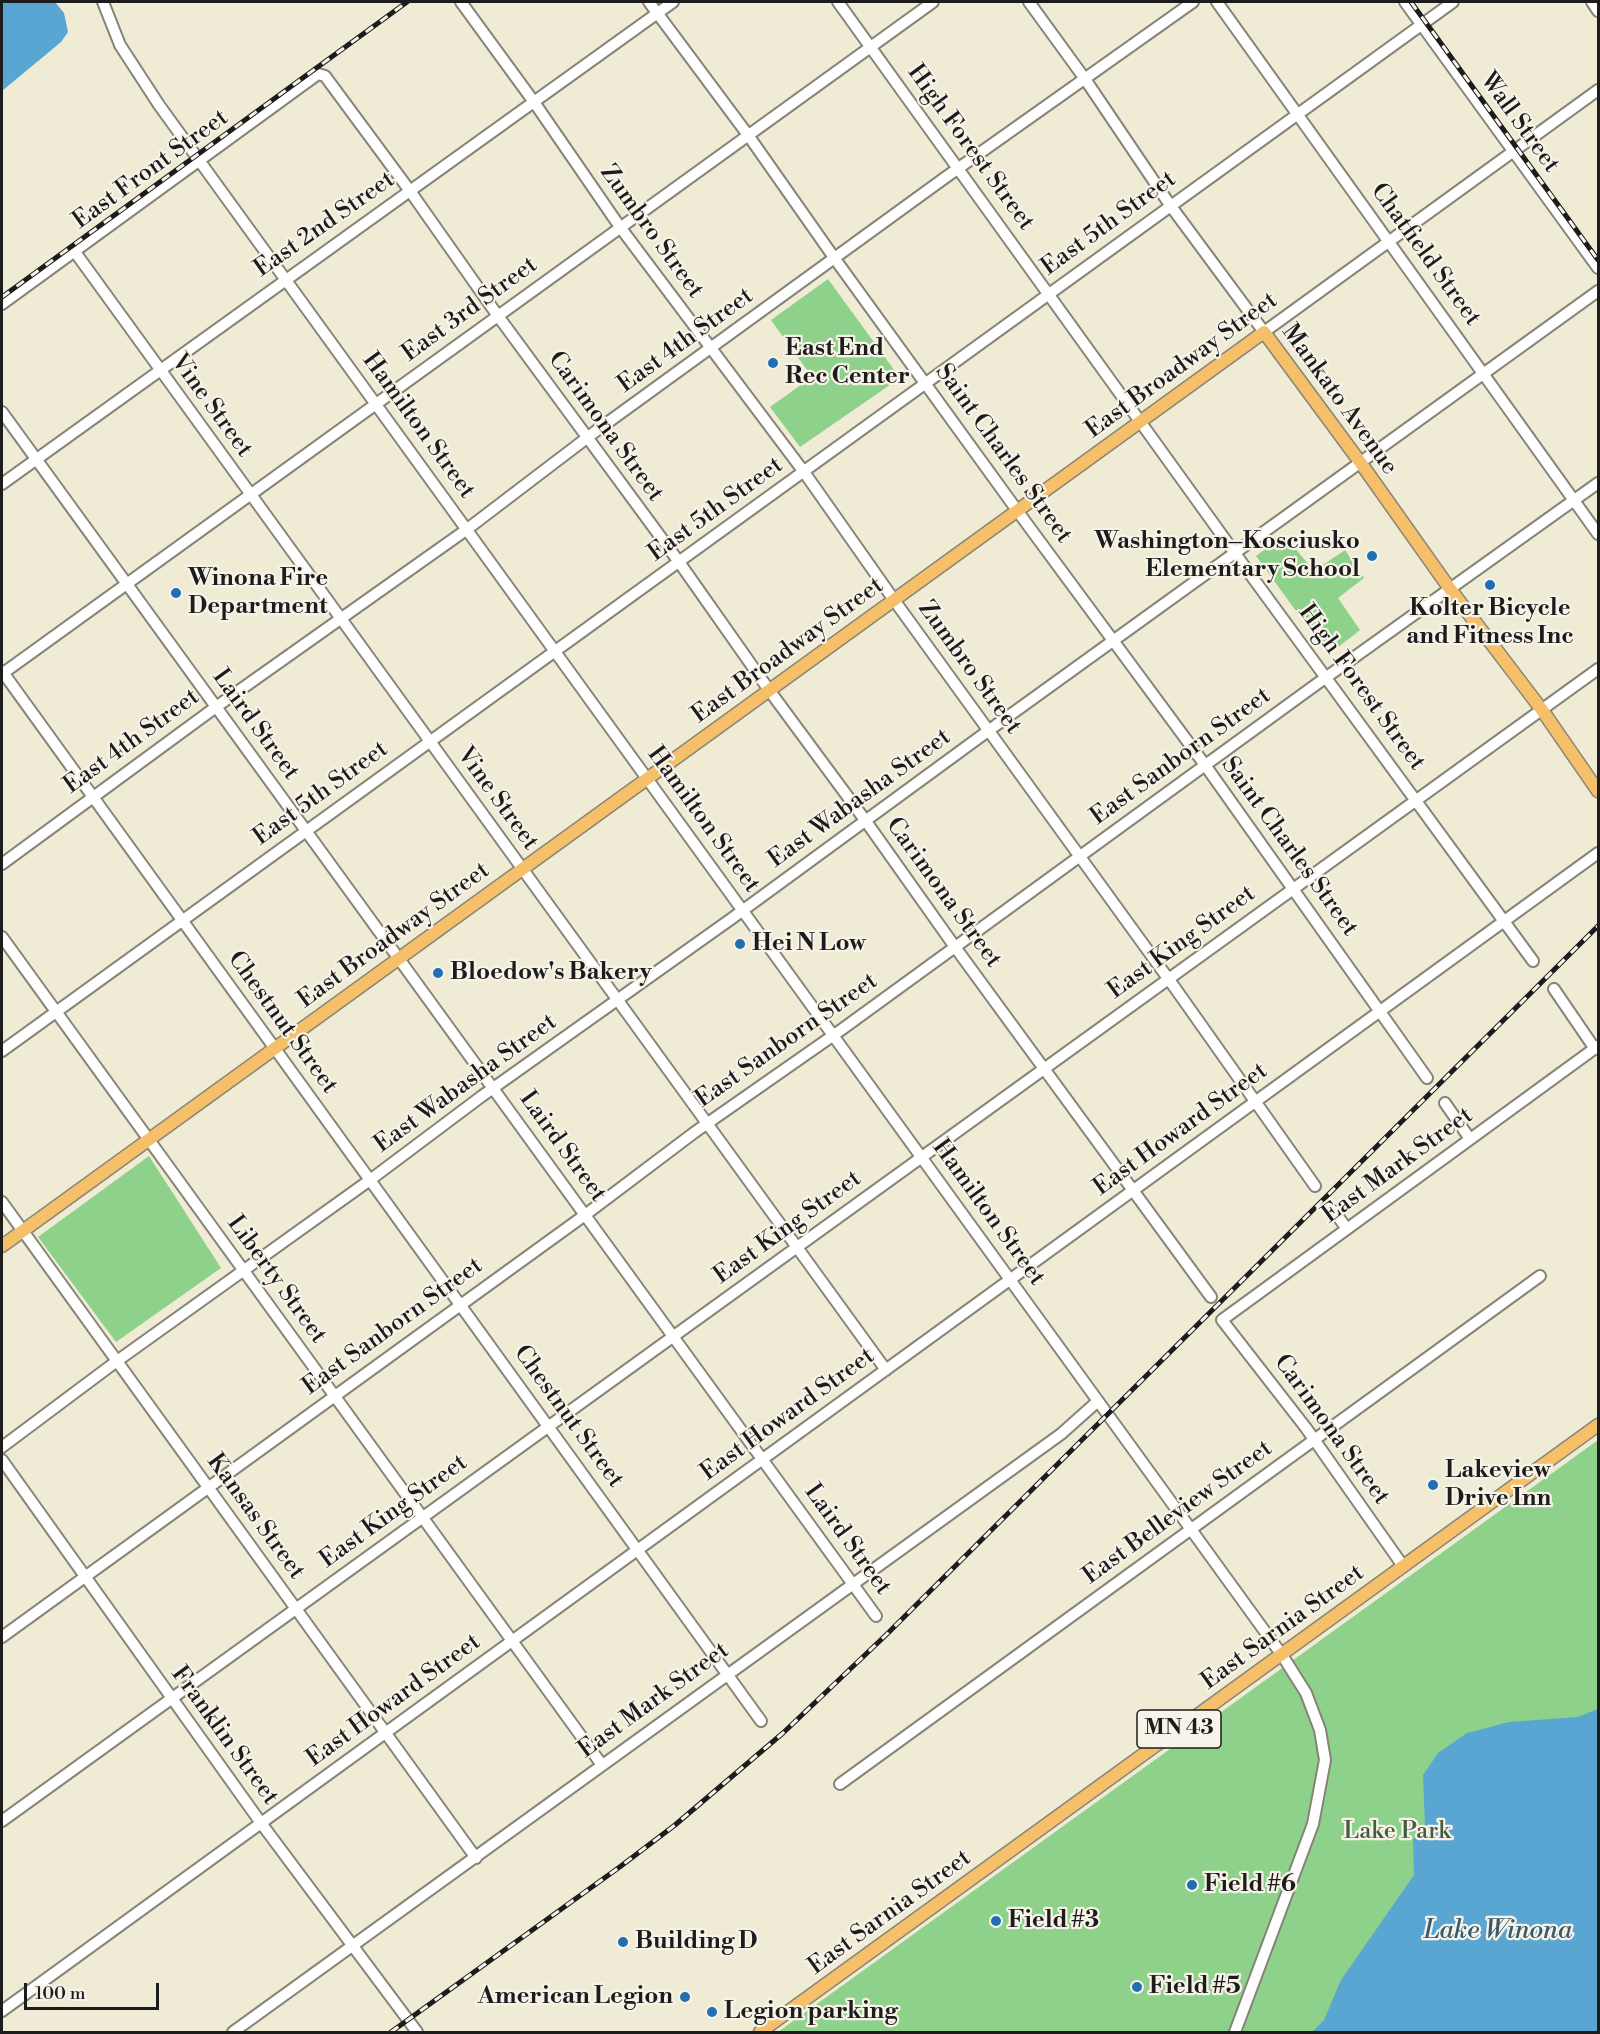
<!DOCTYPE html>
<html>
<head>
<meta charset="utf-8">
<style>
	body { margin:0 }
	#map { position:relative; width:1600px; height:2034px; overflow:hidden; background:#f0ebd4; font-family:"Libre Bodoni",serif }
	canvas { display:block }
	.frame { position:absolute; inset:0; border:3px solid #1c1c1c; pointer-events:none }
	.scale { position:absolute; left:24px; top:1983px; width:135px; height:27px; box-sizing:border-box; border:3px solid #1c1c1c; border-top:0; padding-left:8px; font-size:18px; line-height:21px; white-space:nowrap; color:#1c1c1c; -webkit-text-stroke:4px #f7f3e8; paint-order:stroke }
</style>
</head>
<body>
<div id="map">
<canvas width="1600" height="2034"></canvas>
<div class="frame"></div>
<div class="scale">100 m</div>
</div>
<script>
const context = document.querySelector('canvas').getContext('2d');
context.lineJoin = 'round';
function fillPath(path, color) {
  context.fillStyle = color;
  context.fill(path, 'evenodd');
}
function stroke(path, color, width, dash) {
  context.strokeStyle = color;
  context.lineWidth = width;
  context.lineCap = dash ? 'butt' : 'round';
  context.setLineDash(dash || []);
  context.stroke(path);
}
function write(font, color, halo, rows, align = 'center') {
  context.font = font + ' "Libre Bodoni",serif';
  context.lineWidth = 4.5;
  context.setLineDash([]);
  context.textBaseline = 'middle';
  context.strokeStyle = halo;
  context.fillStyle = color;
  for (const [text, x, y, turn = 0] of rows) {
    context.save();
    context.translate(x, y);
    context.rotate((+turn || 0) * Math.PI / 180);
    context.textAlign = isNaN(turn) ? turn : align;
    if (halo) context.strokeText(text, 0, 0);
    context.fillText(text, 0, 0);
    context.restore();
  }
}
fillPath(new Path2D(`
	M828,279L900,378L800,447L770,407L812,377L771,320Z
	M1284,535L1314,571L1345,550L1364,578L1338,598L1360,630L1328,655L1256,556Z
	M149,1156L221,1268L116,1342L38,1237Z
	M1598,1440V2032H778Z`), '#8dd18a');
fillPath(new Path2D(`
	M2,2H55L64,13L68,32L61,42L2,91Z
	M1598,1709V2032H1312L1324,2020L1341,1980L1414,1875L1413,1839L1425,1827L1423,1775L1438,1753L1467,1733L1509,1722L1578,1717Z`), '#5aa6d3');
const minor = new Path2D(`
	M103,2L120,45L159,105L1282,1655L1306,1693L1320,1730L1325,1760L1313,1824L1235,2032
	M461,2L534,102L620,227L804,472L894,600L1175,988L1315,1186
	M649,2L748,135L835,259L1027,524L1205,765L1427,1078
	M838,2L1242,563L1533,961
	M1029,2L1085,79L1170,205L1264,332L1598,90
	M1217,2L1598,534
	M1405,2L1598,268
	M1592,2L1598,11
	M75,252L886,1370
	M2,304L318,74L325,76L410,191L498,316L679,562L769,690L865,820L955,947L1211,1297
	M2,412L876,1616
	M2,484L673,2
	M2,671L761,1721
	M2,674L933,2
	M2,864L216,707L466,530L596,431L946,177L1193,2
	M2,937L602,1765
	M1554,989L1595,1049
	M2,1051L1453,2
	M1445,1103L1470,1139
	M2,1202L476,1858
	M1334,1211L1347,1229
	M2,1447L117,1361L370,1180L482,1096L731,919L988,731L1598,291
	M2,1460L261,1823L417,2032
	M1403,1566L1306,1428L1222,1320L1598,1046
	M2,1637L585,1215L695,1132L841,1030L1314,686L1598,483
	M840,1784L1540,1276
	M2,1821L1598,669
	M2,2011L1598,853
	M233,2032L1061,1434L1098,1401`);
const major = new Path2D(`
	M2,1246L1264,332L1360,462L1450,589L1542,710L1598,791
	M760,2032L1598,1425`);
stroke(minor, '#868478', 14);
stroke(major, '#868478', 15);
stroke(minor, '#fff', 10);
stroke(major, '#f6c06b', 12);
const rail = new Path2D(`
	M1411,2L1598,260
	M2,297L407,2
	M391,2032L621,1866L675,1825L783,1733L887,1634L1598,926`);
stroke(rail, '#1c1c1c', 5);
stroke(rail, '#f7f3e8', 3, [9]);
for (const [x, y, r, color] of [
	[773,363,6,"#1f6fb2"],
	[1372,556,6,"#1f6fb2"],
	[1490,585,6,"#1f6fb2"],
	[176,593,6,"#1f6fb2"],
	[740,944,6,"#1f6fb2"],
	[438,973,6,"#1f6fb2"],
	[1433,1485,6,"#1f6fb2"],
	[1192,1885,6,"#1f6fb2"],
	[996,1921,6,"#1f6fb2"],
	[623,1942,6,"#1f6fb2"],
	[1137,1987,6,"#1f6fb2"],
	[685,1997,6,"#1f6fb2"],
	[712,2012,6,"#1f6fb2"]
]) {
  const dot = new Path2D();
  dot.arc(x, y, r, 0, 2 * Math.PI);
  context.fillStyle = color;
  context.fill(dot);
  stroke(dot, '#f7f3e8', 2);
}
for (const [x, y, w] of [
	[1179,1729,84]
]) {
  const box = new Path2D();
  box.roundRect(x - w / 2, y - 19, w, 38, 4.5);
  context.fillStyle = '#f7f3e8';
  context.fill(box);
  stroke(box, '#1c1c1c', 1.5);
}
write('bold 22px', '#1c1c1c', null, [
	["MN 43",1179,1729]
]);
write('24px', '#1c1c1c', '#f7f3e8', [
	["Wall Street",1519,123,54],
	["High Forest Street",970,148,54],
	["East Front Street",151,170,-36],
	["East 5th Street",1109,224,-36],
	["East 2nd Street",325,225,-35],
	["Zumbro Street",651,232,54],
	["Chatfield Street",1425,255,54],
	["East 3rd Street",470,310,-36],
	["East 4th Street",686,341,-36],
	["East Broadway Street",1182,366,-36],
	["Mankato Avenue",1339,400,54],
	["Vine Street",211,406,54],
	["Hamilton Street",418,426,54],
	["Carimona Street",605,427,54],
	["Saint Charles Street",1003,454,54],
	["East 5th Street",716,510,-36],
	["East Broadway Street",788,651,-36],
	["Zumbro Street",969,668,54],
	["High Forest Street",1361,688,54],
	["Laird Street",255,725,54],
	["East 4th Street",132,742,-36],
	["East Sanborn Street",1181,757,-36],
	["East 5th Street",321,794,-36],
	["Vine Street",497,799,54],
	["East Wabasha Street",860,799,-36],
	["Hamilton Street",703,820,54],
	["Saint Charles Street",1289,847,54],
	["Carimona Street",943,893,54],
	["East Broadway Street",394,936,-36],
	["East King Street",1182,943,-36],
	["Chestnut Street",282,1023,54],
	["East Sanborn Street",787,1041,-35],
	["East Wabasha Street",466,1084,-36],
	["East Howard Street",1181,1130,-36],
	["Laird Street",562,1147,54],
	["East Mark Street",1398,1166,-36],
	["Hamilton Street",988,1213,54],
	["East King Street",788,1228,-36],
	["Liberty Street",276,1280,54],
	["East Sanborn Street",393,1327,-36],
	["East Howard Street",788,1415,-36],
	["Chestnut Street",568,1417,54],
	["Carimona Street",1331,1430,54],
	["East King Street",394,1512,-36],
	["East Belleview Street",1178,1513,-36],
	["Kansas Street",255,1517,54],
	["Laird Street",847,1540,54],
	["East Sarnia Street",1283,1628,-36],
	["East Howard Street",394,1701,-36],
	["East Mark Street",654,1701,-36],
	["Franklin Street",224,1736,54],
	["East Sarnia Street",890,1913,-36]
]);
write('bold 24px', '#1c1c1c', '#f7f3e8', [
	["East End",785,349],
	["Rec Center",785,377],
	["Washington–Kosciusko",1360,542,"right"],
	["Elementary School",1360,570,"right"],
	["Winona Fire",188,579],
	["Department",188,607],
	["Kolter Bicycle",1490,609,"center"],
	["and Fitness Inc",1490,637,"center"],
	["Hei N Low",752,944],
	["Bloedow's Bakery",450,973],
	["Lakeview",1445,1471],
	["Drive Inn",1445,1499],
	["Field #6",1204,1885],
	["Field #3",1008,1921],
	["Building D",635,1942],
	["Field #5",1149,1987],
	["American Legion",673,1997,"right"],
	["Legion parking",724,2012]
], 'left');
write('24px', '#445b42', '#f7f3e8', [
	["Lake Park",1397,1832]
]);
write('italic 26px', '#385a6e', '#f7f3e8', [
	["Lake Winona",1498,1932]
]);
</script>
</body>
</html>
